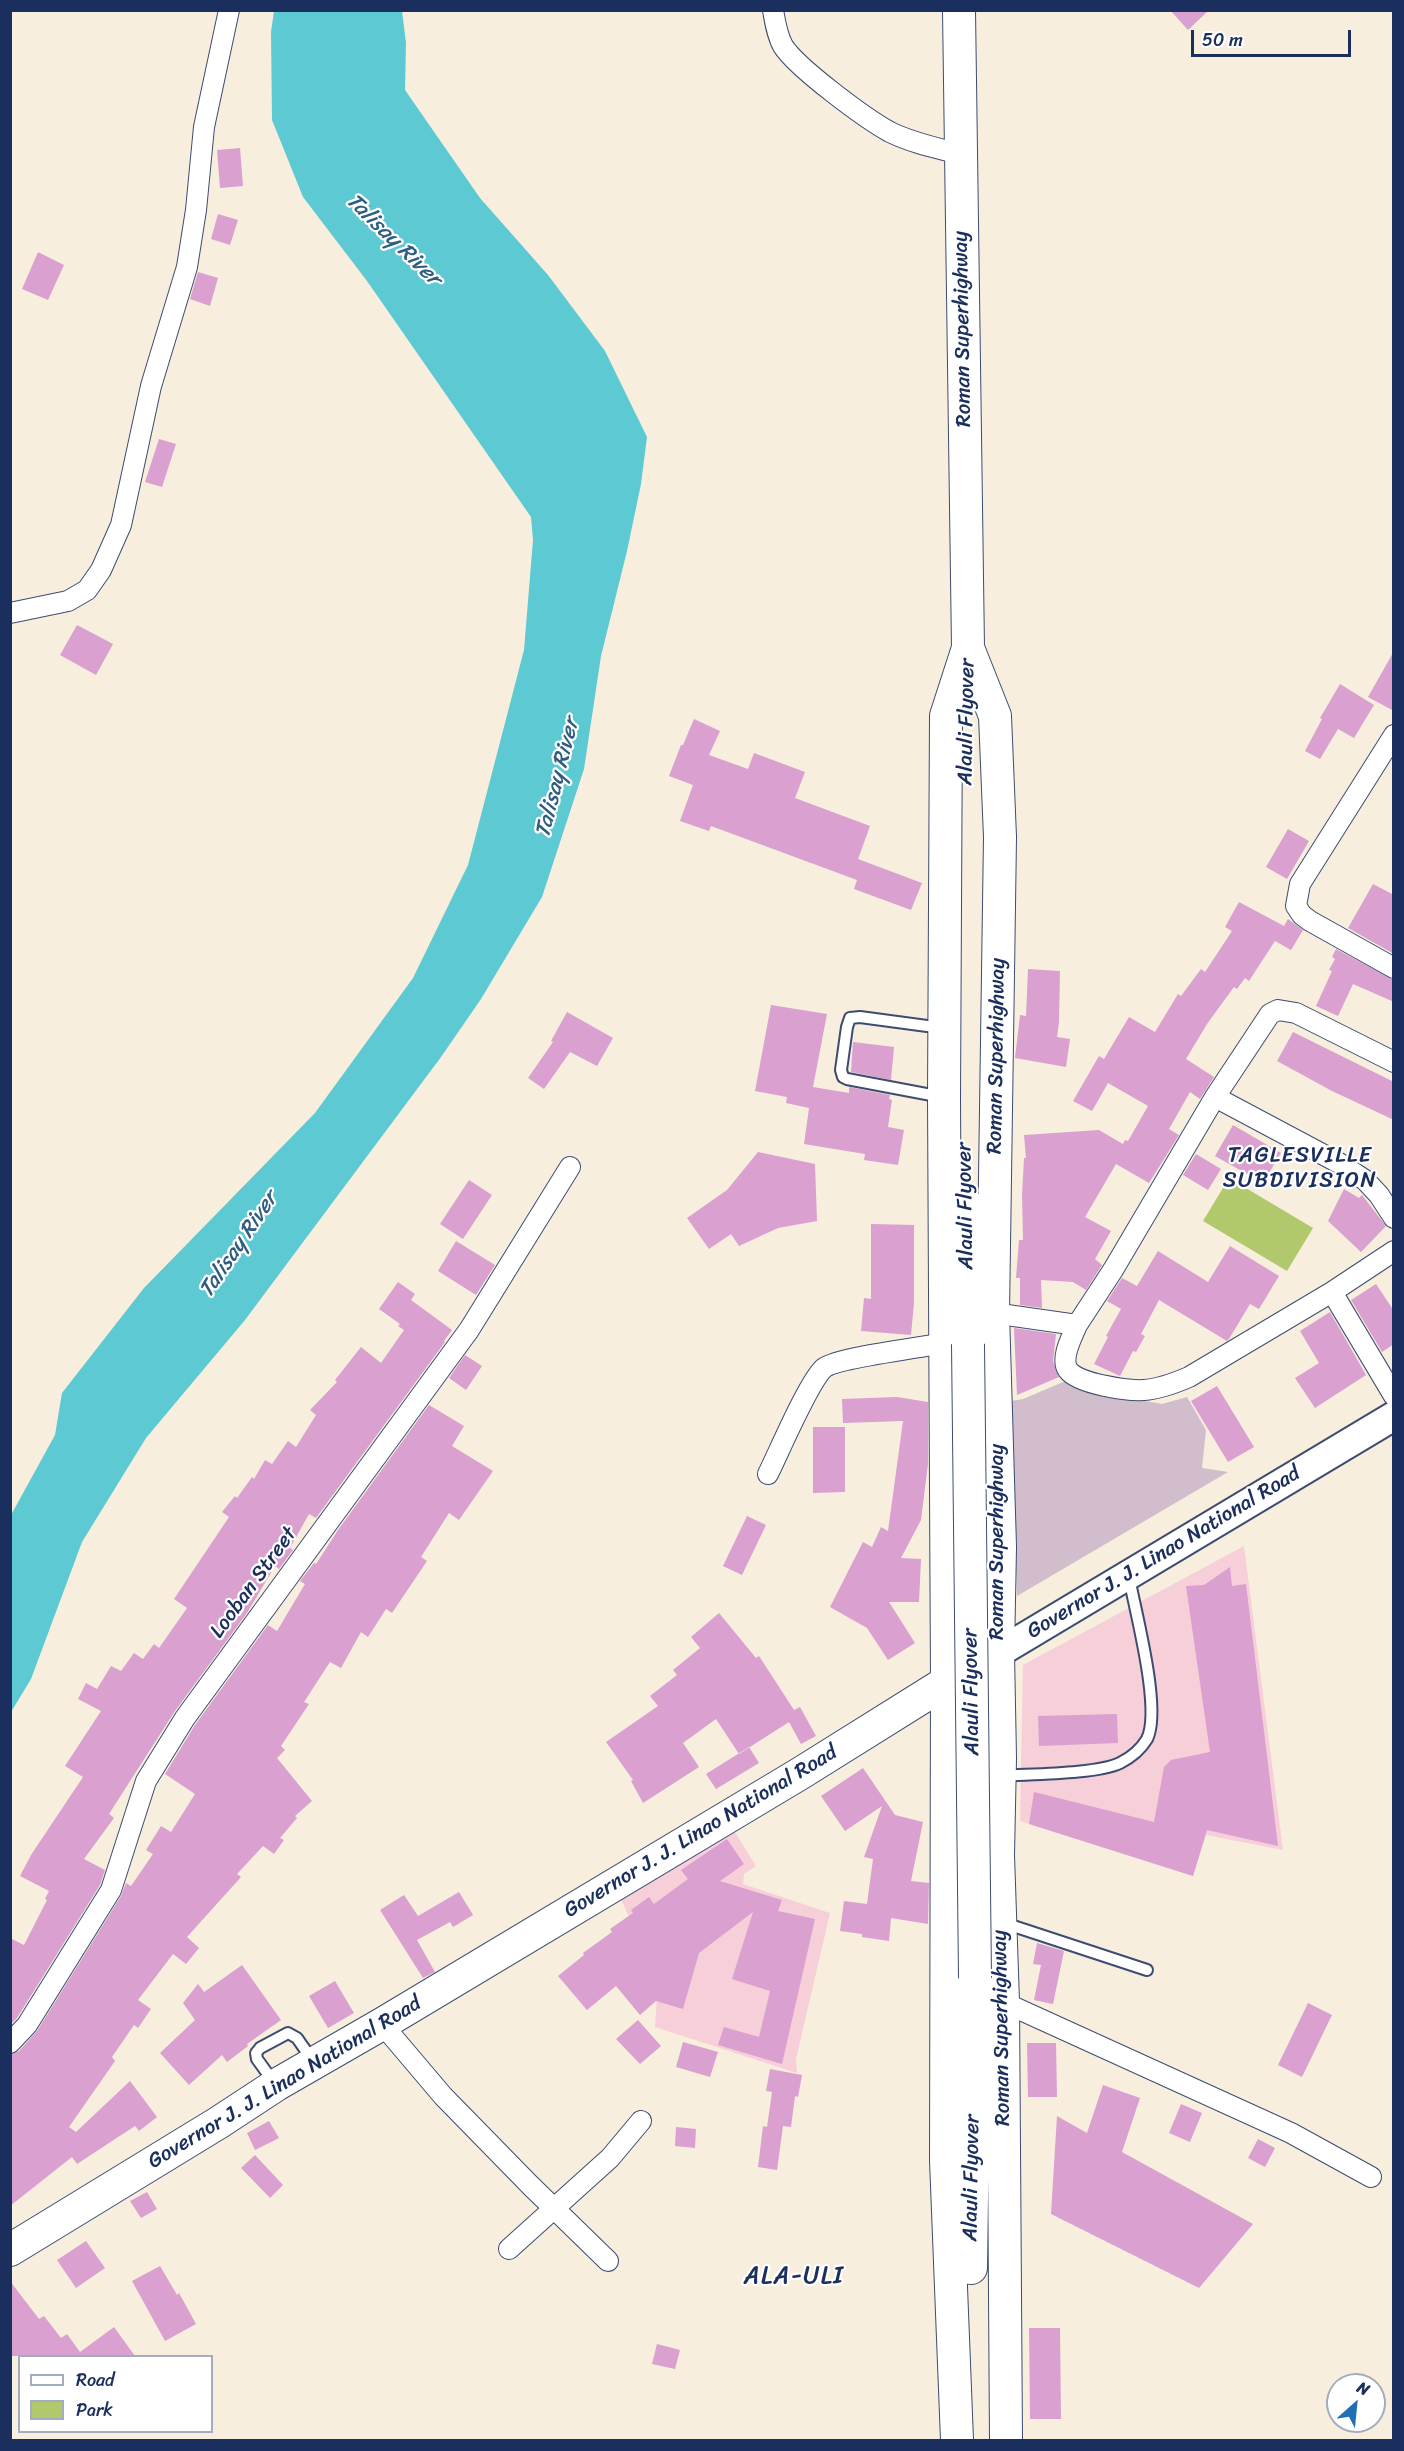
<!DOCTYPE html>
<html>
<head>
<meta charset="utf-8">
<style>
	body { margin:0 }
	#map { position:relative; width:1404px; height:2451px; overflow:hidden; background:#f7eedd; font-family:Sriracha,sans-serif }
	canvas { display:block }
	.frame { position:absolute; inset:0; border:12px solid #1b2f5e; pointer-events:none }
	.legend { position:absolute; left:18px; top:2355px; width:195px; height:78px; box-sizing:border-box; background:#fff; border:2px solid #a4acbf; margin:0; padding:8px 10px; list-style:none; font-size:18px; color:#1b2f5e }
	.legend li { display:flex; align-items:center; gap:12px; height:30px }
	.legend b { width:30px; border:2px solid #a4acbf }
	.north { position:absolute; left:1326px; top:2373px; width:60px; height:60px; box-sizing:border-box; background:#fff; border:2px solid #a4acbf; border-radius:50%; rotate:27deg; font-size:16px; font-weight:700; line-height:24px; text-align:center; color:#1b2f5e }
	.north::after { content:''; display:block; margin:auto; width:21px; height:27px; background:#1f6fb2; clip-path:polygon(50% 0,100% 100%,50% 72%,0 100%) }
	.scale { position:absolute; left:1191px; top:30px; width:160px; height:27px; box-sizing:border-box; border:3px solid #1b2f5e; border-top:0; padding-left:8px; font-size:18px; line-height:21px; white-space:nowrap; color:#1b2f5e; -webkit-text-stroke:4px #fff; paint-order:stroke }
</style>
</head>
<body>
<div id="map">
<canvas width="1404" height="2451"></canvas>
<div class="frame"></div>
<ul class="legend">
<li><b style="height:8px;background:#fff"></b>Road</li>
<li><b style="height:16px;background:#b2c86d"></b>Park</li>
</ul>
<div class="north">N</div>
<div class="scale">50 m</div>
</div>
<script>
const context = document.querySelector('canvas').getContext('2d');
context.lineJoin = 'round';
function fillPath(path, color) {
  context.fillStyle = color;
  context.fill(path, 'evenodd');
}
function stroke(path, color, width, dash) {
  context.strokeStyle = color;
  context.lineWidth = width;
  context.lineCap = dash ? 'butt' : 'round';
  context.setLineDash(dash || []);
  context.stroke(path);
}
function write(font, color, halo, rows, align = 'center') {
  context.font = font + ' Sriracha,sans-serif';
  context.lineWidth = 4.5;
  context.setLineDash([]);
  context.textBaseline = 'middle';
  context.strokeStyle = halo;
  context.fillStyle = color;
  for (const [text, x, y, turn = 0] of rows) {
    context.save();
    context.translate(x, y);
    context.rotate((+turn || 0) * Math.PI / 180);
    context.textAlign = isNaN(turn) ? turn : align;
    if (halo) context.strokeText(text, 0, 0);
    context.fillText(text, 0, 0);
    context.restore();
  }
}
fillPath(new Path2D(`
	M1244,1546L1283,1850L1206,1835L1193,1876L1020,1821L1023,1665Z
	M733,1829L756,1866L744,1874L743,1884L830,1913L796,2059L797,2073L655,2027L658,1981L620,1897Z`), '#f6cfd9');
fillPath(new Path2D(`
	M1068,1380L1084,1390L1162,1404L1187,1397L1206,1430L1202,1468L1228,1472L1017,1596L1011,1401L1023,1399Z`), '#d1bdcb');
fillPath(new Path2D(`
	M1229,1178L1313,1228L1287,1271L1203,1221Z`), '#b2c86d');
fillPath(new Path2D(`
	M274,11H402L406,43L405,90L480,198L548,275L605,351L647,437L641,484L627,551L601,656L584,769L542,897L481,999L441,1057L245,1320L146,1438L82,1542L31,1679L11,1712V1515L55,1435L62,1393L144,1288L315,1113L413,978L468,865L524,650L533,540L531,517L367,281L303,197L272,120L271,32Z`), '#5dc9d3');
fillPath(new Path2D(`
	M1170,10H1209L1188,30Z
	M240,148L243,186L220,188L217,150Z
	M218,214L238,220L230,245L211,239Z
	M38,252L64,265L48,300L22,289Z
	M198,272L218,278L210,306L190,299Z
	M159,439L176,444L162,487L145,482Z
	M77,625L113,644L96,675L60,655Z
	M1394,651V711L1368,697Z
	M1340,684L1374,705L1354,738L1338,729L1320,759L1305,751L1322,719L1320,718Z
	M694,719L720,731L709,755L748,769L754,753L805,772L795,798L870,826L858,859L922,883L911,910L854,889L857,880L711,826L709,831L680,821L693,785L669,776L681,745H683Z
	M1288,829L1309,841L1287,879L1266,867Z
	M1373,884L1394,895V954L1348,928Z
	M1239,902L1284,926L1288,919L1303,930L1291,950L1275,941L1249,981L1245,978L1237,989L1234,987L1207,1024L1186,1059L1214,1077L1200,1099L1190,1092L1169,1129L1179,1135L1149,1183L1116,1164L1085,1217L1111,1231L1095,1259L1102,1265L1086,1290L1073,1282L1041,1280L1042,1308L1020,1305V1278H1016L1019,1240H1023L1022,1195L1024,1158H1026L1024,1135L1099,1130L1123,1144L1125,1140L1128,1141L1148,1106L1108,1083L1092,1111L1073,1101L1099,1056L1104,1059L1129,1017L1155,1032L1178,994L1181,996L1201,969L1205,972L1232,931L1225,927Z
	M1336,949L1394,980V1002L1353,984L1338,1016L1316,1006L1332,971L1329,970L1335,959L1332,957Z
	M1028,969L1060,971L1059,1022L1057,1037L1070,1039L1066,1067L1015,1058L1020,1015L1026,1016Z
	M771,1005L827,1014L813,1087L849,1093V1087L890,1095L889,1099L892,1100L888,1127L904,1130L898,1165L864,1160L865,1154L804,1144L809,1108L786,1103L787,1097L755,1091Z
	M567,1012L613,1038L597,1066L570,1052L544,1089L528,1078L553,1042L551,1041Z
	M1293,1032L1394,1082V1120L1332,1091L1277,1061Z
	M853,1042L894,1047L891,1080L851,1072Z
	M1233,1125L1281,1153L1263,1183L1215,1156Z
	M758,1152L815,1164L817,1221L778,1228L739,1246L731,1234L709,1249L687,1218L727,1190Z
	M1196,1154L1221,1169L1208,1190L1183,1175Z
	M469,1180L492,1195L463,1239L440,1224Z
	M1344,1189L1359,1198L1362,1195L1386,1226L1361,1252L1328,1221Z
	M871,1224L914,1225V1303L911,1335L861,1331L864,1298L871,1299Z
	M456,1241L495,1265L476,1295L438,1271Z
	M1230,1246L1279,1276L1259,1309L1250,1304L1229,1339L1227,1341L1159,1300L1141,1334L1145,1336L1136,1352L1133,1351L1120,1376L1094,1364L1108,1337L1106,1336L1121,1309L1107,1301L1122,1278L1137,1286L1158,1251L1208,1282Z
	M398,1282L415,1294L411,1300L452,1330L444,1341L445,1342L316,1518L309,1514L290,1548L293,1550L279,1569L275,1566L247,1613L175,1711L109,1814L114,1818L84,1859L105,1870L100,1885L17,2018L10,2025V1938L24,1945L47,1900L45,1899L49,1891L20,1876L31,1855L83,1777L65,1766L101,1711L78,1699L86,1683L97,1689L111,1666L121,1671L134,1653L143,1659L154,1644L159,1648L187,1608L174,1599L229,1517L222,1512L235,1496L237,1498L252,1477L254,1479L265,1460L272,1464L288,1441L296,1447L316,1415L310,1410L337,1382L335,1380L361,1347L381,1363L404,1330L398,1326L400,1324L379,1309Z
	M1376,1284L1394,1311V1344L1382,1352L1351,1300Z
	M1330,1312L1366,1375L1315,1408L1295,1378L1319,1363L1300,1331Z
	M1014,1328L1056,1334L1053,1361L1059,1377L1017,1395Z
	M465,1355L482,1366L466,1390L449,1378Z
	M1217,1386L1254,1447L1228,1462L1191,1401Z
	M897,1397L928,1402V1464L921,1520L901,1558L921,1559L919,1602H889L915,1643L888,1660L867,1628L830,1607L863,1542L872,1547L881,1527L888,1531L903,1421L843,1423L842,1399Z
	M429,1405L464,1426L452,1446L493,1471L459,1520L449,1513L421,1557L427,1561L392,1613L386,1609L368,1637L361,1632L341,1668L330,1662L304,1702L309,1704L281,1746L285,1750L277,1758L312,1801L295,1816L297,1818L280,1838L284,1840L274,1854L263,1846L237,1874L241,1877L187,1937L199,1948L186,1964L173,1954L138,2000L151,2009L138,2028L134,2025L112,2057L115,2061L69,2127L76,2132L130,2081L157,2117L139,2131L135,2126L77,2164L72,2157L10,2206V2055L19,2051L37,2031L121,1896L126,1883L131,1886L153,1854L146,1850L161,1826L171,1832L195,1794L165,1774L195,1725L268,1625L277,1631L305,1584L300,1581L314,1563L316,1564L338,1530Z
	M813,1427H845V1492L813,1493Z
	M747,1516L766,1525L742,1575L723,1566Z
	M1230,1567L1232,1586L1246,1584L1278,1846L1207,1830L1193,1876L1029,1824L1034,1792L1154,1822L1164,1767L1171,1760L1210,1752L1186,1586L1204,1585Z
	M719,1613L756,1658L759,1656L794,1710L800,1707L816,1736L801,1744L789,1722L739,1754L716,1719L683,1743L699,1767L643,1803L631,1781L633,1780L606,1742L658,1706L650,1696L677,1675L673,1670L700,1648L691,1637Z
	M1117,1714L1118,1743L1039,1746L1038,1716Z
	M749,1747L759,1763L716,1789L706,1774Z
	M863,1768L895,1815L923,1822L911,1881L929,1883L928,1924L891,1918L889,1941L862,1937V1934L840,1931L844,1901L867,1904L873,1859L864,1857L882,1806L845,1831L821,1796Z
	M727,1839L744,1864L720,1881L782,1900L778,1911L815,1919L782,2064L718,2045L724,2027L759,2037L770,1991L732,1979L753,1912L699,1953L683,2009L656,2001L640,2015L616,1986L587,2010L558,1976L584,1955L583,1953L612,1932L610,1929L633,1913L631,1910L649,1897L654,1904L688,1879L681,1870Z
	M459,1892L473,1915L453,1927L450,1922L417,1940L435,1972L423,1978L380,1910L404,1895L418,1916Z
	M1037,1943L1064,1951L1053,2004L1034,2000L1041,1965L1033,1964Z
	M242,1965L281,2020L247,2044L248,2046L227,2062L222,2055L189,2085L160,2053L195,2020L183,2003L198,1984L204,1992Z
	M335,1981L354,2013L328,2028L309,1996Z
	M1308,2003L1332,2015L1302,2077L1278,2065Z
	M638,2020L661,2046L640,2064L616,2039Z
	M683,2042L718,2052L710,2077L676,2067Z
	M1027,2043H1056L1057,2097H1028Z
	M770,2069L802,2075L798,2097L795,2096L791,2127L783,2126L777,2170L758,2167L763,2126L767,2127L772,2092L766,2091Z
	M1103,2085L1140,2098L1122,2152L1253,2224L1199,2288L1051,2214L1057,2116L1087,2133Z
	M1181,2104L1202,2113L1190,2142L1169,2133Z
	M269,2121L279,2138L255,2150L247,2133Z
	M676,2127L696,2129L695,2148L675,2146Z
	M1258,2139L1275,2148L1265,2167L1248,2158Z
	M255,2155L283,2185L270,2198L241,2168Z
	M147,2192L157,2209L141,2218L130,2201Z
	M86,2241L105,2268L76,2288L57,2260Z
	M160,2266L177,2295L179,2293L196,2324L165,2341L132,2281Z
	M10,2281L39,2319L44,2316L61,2338L67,2334L80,2352L114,2327L135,2356H10Z
	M1029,2328H1060L1061,2419H1030Z
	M657,2344L680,2350L675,2369L652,2364Z`), '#d9a0d0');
const service = new Path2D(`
	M942,1097L847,1079L843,1077L841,1070L847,1027L850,1018L860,1017L942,1028
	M1002,1776C1031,1774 1097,1774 1120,1763C1130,1758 1141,1749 1147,1739C1162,1709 1135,1611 1129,1577
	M1004,1923L1147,1970
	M275,2084L257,2059L256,2053L260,2048L288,2033L297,2038L313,2061`);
const minor = new Path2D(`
	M773,10C775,22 777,35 783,46C797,68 866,119 890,132C912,143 937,148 960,154
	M10,613L68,601L87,590L101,570L121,525L151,386L187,267L196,210L204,127L229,10
	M1394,735L1300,884L1296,906L1302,915L1310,921L1394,968
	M1215,1097L1339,1163L1365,1180L1379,1195L1394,1218
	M1332,1292L1394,1396
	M993,1313L1077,1325C1072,1337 1060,1358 1068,1370C1078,1384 1128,1391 1144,1390C1160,1389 1175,1383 1189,1377L1332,1292L1394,1251
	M1077,1325L1113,1270L1215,1097L1270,1014L1278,1010L1296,1013L1394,1062
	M768,1474C779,1452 809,1381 824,1368C836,1358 923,1347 945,1343
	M1003,2002L1291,2133L1371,2177
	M382,2024L443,2096L530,2185L608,2261
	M10,2043L27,2025L111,1890L146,1781L185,1718L469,1330L570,1167
	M509,2249L610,2158L641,2121`);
const secondary = new Path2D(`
	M998,1653L1394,1416`);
const primary = new Path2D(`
	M968,648L995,716L1000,837L993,1313L1000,1547L998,1653L1000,1758L998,1855L1003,2002L1006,2440
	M966,1204L968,1344
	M10,2250L218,2123L276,2085L382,2024L801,1773L961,1673
	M971,2268L975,1978
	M957,2440L946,2160L947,1681L944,1097L946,716L968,648L959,10`);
stroke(service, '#3c4c71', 14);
stroke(minor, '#3c4c71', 22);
stroke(secondary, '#3c4c71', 32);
stroke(primary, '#3c4c71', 34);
stroke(service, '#fff', 10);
stroke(minor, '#fff', 20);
stroke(secondary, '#fff', 28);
stroke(primary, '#fff', 32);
const primaryBridge = new Path2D(`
	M968,1344L975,1978`);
stroke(primaryBridge, '#3c4c71', 34, []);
stroke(primaryBridge, '#fff', 32);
write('21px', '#1b2f5e', '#fff', [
	["Roman Superhighway",963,329,-91],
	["Alauli Flyover",967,722,-89],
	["Roman Superhighway",997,1056,-89],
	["Alauli Flyover",966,1206,-91],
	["Roman Superhighway",998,1542,-90],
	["Governor J. J. Linao National Road",1164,1553,-31],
	["Looban Street",254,1583,-54],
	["Alauli Flyover",972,1692,-91],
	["Governor J. J. Linao National Road",701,1832,-31],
	["Roman Superhighway",1002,2028,-91],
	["Governor J. J. Linao National Road",285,2083,-31],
	["Alauli Flyover",972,2178,-89]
]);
write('italic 22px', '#2f5d81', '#fff', [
	["Talisay River",393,240,44],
	["Talisay River",558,778,-76],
	["Talisay River",239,1245,-56]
]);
context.letterSpacing = '1.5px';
write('22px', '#1b2f5e', '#fff', [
	["TAGLESVILLE",1300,1156],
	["SUBDIVISION",1300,1181]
]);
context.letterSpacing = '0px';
context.letterSpacing = '1.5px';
write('24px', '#1b2f5e', '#fff', [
	["ALA-ULI",794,2277]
]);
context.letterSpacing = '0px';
</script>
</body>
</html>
